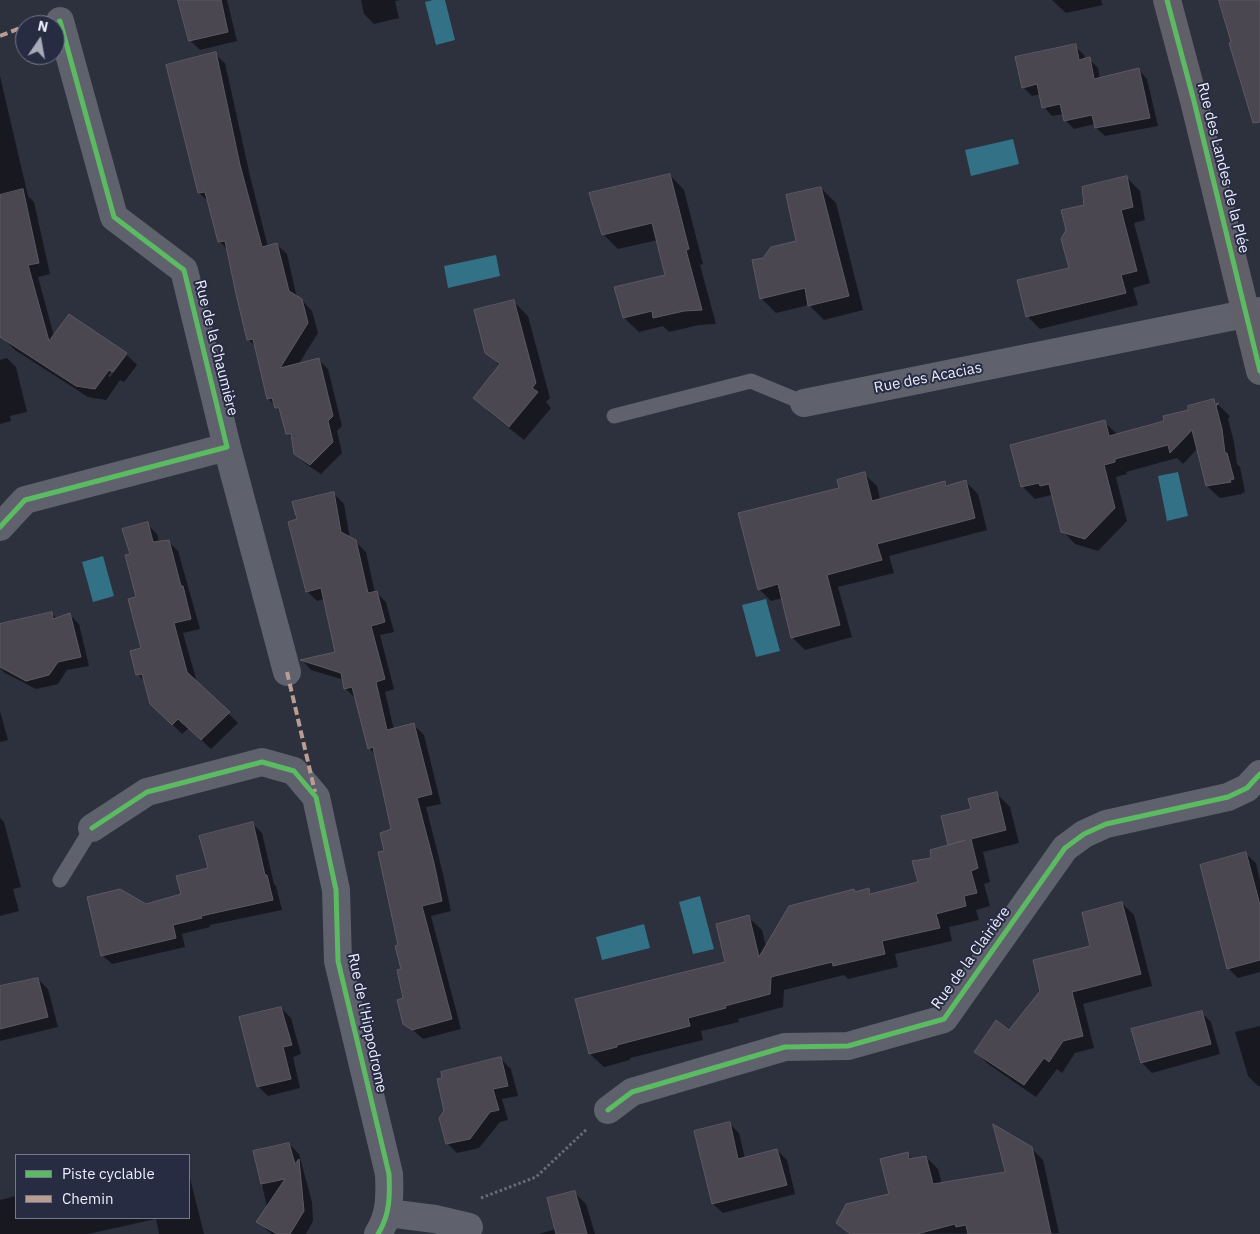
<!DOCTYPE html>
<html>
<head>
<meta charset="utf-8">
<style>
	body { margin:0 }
	#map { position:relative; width:1260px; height:1234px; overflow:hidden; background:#2d303d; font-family:"IBM Plex Sans",sans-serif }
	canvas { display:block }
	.legend { position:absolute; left:15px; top:1154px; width:175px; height:65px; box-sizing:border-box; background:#272c43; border:1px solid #75798d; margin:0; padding:6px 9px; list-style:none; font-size:15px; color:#e9edfc }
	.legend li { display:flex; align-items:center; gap:10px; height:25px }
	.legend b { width:25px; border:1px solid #75798d }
	.north { position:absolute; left:15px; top:15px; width:50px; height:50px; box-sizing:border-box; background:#272c43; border:1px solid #75798d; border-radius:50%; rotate:12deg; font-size:14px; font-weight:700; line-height:20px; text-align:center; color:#e9edfc }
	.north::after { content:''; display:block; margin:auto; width:18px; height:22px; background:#a7abb9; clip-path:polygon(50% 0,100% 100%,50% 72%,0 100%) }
</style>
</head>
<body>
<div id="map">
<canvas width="1260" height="1234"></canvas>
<ul class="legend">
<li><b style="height:6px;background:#5cba63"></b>Piste cyclable</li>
<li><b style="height:6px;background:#b99d93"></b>Chemin</li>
</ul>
<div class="north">N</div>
</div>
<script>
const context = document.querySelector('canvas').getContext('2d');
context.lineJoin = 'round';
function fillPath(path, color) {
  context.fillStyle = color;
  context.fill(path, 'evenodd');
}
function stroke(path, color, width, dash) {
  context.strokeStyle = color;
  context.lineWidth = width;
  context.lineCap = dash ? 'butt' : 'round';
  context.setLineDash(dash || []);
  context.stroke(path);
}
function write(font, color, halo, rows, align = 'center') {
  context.font = font + ' "IBM Plex Sans",sans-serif';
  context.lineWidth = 4;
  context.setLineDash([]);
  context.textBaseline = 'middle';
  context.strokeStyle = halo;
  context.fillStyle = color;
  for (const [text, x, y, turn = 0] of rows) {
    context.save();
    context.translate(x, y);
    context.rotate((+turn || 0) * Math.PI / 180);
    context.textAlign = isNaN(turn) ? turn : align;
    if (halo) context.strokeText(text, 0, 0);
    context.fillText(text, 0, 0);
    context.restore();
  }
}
fillPath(new Path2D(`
	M433,0H445L455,40L436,45L425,2Z
	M1013,139L1019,164L971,176L965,150Z
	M496,255L500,276L448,288L444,266Z
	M1178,472L1188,516L1167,521L1158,476Z
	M103,556L114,596L93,602L82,562Z
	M766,599L780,651L756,657L742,605Z
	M700,896L714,949L693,954L679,902Z
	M644,924L650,948L602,960L596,937Z`), '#337187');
fillPath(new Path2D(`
	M179,0H227L237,41L200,50L190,40Z
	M361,0H400L395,1L399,18L374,24L364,14Z
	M1052,0H1101L1103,5L1066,13Z
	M1075,46L1084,55L1085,60L1089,59L1098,68L1100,79L1139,70L1147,79L1158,126L1105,136L1096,128L1095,124L1074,129L1065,120L1063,114L1052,116L1044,107L1041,94L1032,96L1023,87Z
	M215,54L225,63L250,176L268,247L277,245L287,254L297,298L302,300L312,311L318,333L298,365L318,359L328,369L342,426L337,431L342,453L321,474L306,464L295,454L293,439L287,433L282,414L268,398L256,347L248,339L229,251L220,242L209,202L199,193Z
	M0,76L28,196L34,202L50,274L38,277L54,336L124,354L108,376L110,377L127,355L137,365L124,382L120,380L106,400L88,397L15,350L3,338L0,324Z
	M670,175L684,190L703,264L700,265L716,324L699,325L669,332L663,326L639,332L624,318L667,276L658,240L618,249L603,234Z
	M1127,178L1140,191L1145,220L1134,223L1150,283L1133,288L1138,305L1040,329L1027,316L1070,268L1086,206Z
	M821,188L836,203L863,310L824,320L809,305L776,313L761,298L764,259L798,242Z
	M514,302L528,316L550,398L546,402L551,408L524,440L489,412L475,397L500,366L486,352Z
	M7,358L16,367L27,412L10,416L11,421L0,424V360Z
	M1214,401L1230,416L1228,419L1234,442L1237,464L1240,467L1245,492L1242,493V494L1220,498L1207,486L1198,448L1183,464L1177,458L1126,472L1127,474L1116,477L1127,521L1098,551L1075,544L1063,531L1053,498L1051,495L1035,499L1023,487L1104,422L1117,434L1165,422Z
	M864,474L877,486L880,500L945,483L949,486L965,481L978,494L987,530L889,556L894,573L838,587L852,637L805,650L792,637L783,598L771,601L759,589L841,489Z
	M334,494L344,504L350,539L355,541L366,552L375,593L376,592L386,602L394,632L380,635L394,689L385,692L394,730L414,725L424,735L441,804L426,807L443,874L451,911L431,916L461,1029L423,1039L405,1023V999L403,970L385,852L393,830L376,755L369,748L355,698L345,688L344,680L311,670L303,661L336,653L324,599L317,601L307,591L298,520Z
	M147,524L157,534L159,542L168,541L178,551L200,629L183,633L197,682L238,723L211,749L189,728L182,734L151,703L145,682L138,674L143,649L132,555Z
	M51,613L57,619L70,615L79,624L89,666L67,670L58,684L36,689L5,673L0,668V626Z
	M0,711L8,740L0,742Z
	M996,793L1010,807L1019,843L983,852L990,882L984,884L990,906L976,910L979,920L949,927L952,941L895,954L898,967L848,979L844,975L784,990L783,1007L738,1019L739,1022L701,1031L703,1040L630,1058V1060L604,1067L590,1054L727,963L748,917L762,930L766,947L854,890L856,893L868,889L873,895L920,883L933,859L951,845L972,810Z
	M0,818L4,822L21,887L13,889L19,911L0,916Z
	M252,823L262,833L274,884L276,886L282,910L210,925V927L182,934L185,947L112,964L102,955L146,905L182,895Z
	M1246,854L1256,863L1260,881V972L1238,978L1228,968Z
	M1122,903L1134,915L1152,986L1083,1004L1094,1048L1075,1053L1062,1073L1057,1069L1036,1097L988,1064L976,1052L1010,1032L1092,947Z
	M38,979L48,989L58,1027L0,1041V988Z
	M281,1008L291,1018L301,1054L293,1057L300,1088L268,1096L258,1086Z
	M1201,1012L1211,1022L1220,1054L1152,1073L1142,1063Z
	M1260,1026V1086H1258L1248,1076L1235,1032Z
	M501,1059L511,1069L518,1096L502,1099L508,1120L500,1122L479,1148L457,1153L447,1143L446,1111Z
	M730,1124L739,1133L745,1159L777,1150L787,1160L795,1194L723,1213L713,1204Z
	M289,1144L299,1154L312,1202L313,1221L306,1234H272L268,1231L258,1221L267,1207L255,1152Z
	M1031,1148L1043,1160L1059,1233L849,1234L838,1223L890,1195L907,1154L913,1159L926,1157L938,1169L942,1184L1006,1173Z
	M189,1174L204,1234H159L156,1219L88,1234H0V1200L16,1196V1218H189Z
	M575,1193L586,1204L595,1234H539L556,1229Z`), '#0007');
const building = new Path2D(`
	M178,0H221L228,32L189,41Z
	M1219,0H1260V122L1253,123L1229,43H1231Z
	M1076,44L1079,60L1090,57L1094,79L1139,68L1150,118L1095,128L1092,115L1064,121L1060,104L1042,108L1037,84L1022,88L1015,57Z
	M216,52L240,165L262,247L277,243L289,291L302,299L308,323L280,368L319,358L333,416L328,421L333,442L310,465L294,454L291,434H286L279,408H275L272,398L267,399L253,339L247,340L236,294L225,241L218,242L205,192L198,193L166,65Z
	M670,174L689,249L686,250L702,310L684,311L653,318L652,311L623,318L614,287L665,275L652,223L602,235L589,193Z
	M1127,176L1133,207L1121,210L1137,271L1121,275L1126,293L1026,317L1017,280L1069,268L1061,239L1066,230L1061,210L1084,205L1082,187Z
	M821,187L849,296L808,306L805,288L760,299L752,260L763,258L771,247L796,241L786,195Z
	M23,189L39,263L28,265L49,341L69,314L127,353L113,372L109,370L95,389L76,386L0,337V195Z
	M514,300L536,383L532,388L538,392L509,427L473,398L500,364L485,353L474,310Z
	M1214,399L1215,404L1219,403L1216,406L1222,429L1225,453H1227L1234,479L1230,480L1231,482L1206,486L1192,430L1170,453L1168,445L1115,459V462L1104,465L1115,508L1085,539L1061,532L1049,484L1040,486L1039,483L1021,487L1010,445L1105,420L1109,436L1164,421L1163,416L1188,410V406Z
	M865,472L872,501L945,481L946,486L966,480L975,518L877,544L882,560L827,575L840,625L791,638L778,584L758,590L738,513L839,488L837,480Z
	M334,492L341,532L356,540L368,593L377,591L385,622L371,626L385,679L376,682L387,730L414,723L432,794L417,798L434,863L442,901L422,906L452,1019L412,1030L403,1024L397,1000L403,998L397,970L401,969L395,946L398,945L378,852L384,851L380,833L391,829L373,747L368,749L352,687L344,689L341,673L300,660L335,652L321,588L306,592L288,522L297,519L292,502Z
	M148,522L153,542L169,540L181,586H183L191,619L174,623L187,672L230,712L201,740L178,719L172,725L150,704L142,674L136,675L130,651L141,648L128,599L136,597L125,555L130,554L122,529Z
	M52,612L53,619L70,613L81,657L58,662L49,675L26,681L0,667V624Z
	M997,792L1006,830L971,839L978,868L971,871L977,893L964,896L966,906L936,914L940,928L882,941L885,954L833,966L832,962L771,977L770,994L725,1006L726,1008L688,1018L690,1026L617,1045V1047L589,1054L575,999L725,962L716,924L749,915L759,957L789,906L854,889L855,892L869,888L870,894L918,882L912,861L931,858L930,850L966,840L948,845L941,816L971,809L968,799Z
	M253,822L265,875H267L273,900L201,916L202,918L173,925L176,938L101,956L87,897L120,889L146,904L181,894L176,876L208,868L199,836Z
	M1246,852L1260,905V960L1227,969L1200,865Z
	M1122,902L1141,974L1072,992L1083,1036L1063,1041L1049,1062L1044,1058L1024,1085L974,1052L996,1020L1009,1030L1040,991L1033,960L1090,946L1082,913Z
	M38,978L48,1017L0,1029V986Z
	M281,1007L292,1045L283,1047L291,1079L257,1087L239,1017Z
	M1202,1011L1211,1044L1141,1063L1131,1029Z
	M501,1057L508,1086L493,1089L499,1110L490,1112L470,1139L446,1144L439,1118L444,1111L437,1079L442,1078L441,1072Z
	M730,1122L738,1159L777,1149L787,1185L712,1204L694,1131Z
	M993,1124L1032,1147L1051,1234H968L966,1225L956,1227L955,1224L917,1234H850L836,1223L846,1204L889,1194L880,1159L908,1152L909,1159L926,1156L933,1184L1005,1172Z
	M289,1143L295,1164L299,1159L304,1211L290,1234H277L256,1222L285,1179L261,1184L253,1151Z
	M575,1191L587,1234H556L547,1198Z`);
fillPath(building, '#4a4750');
stroke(building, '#5d5963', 1);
stroke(new Path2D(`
	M481,1198L536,1177L587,1129`), '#696c75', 3, [2.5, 2.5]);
stroke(new Path2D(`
	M614,416L751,381L804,403
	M60,880L92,828`), '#5f616c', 15);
stroke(new Path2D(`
	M804,403L1260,311
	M227,447L287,672
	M0,527L25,500L227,447L184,270L114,217L60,21
	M92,828L147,792L262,762L294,771L316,797L336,890L338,961L389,1174C390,1196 390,1215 378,1234
	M608,1110L632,1092L785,1047L848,1046L944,1019L1065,848L1084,834L1106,824L1228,797L1247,788L1260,774
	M388,1213L435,1219L469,1227`), '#5f616c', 28);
stroke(new Path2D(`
	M1167,0L1194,101L1260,371`), '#616068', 28);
stroke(new Path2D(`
	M34,25L60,21
	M0,36L25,26
	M287,672L315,792`), '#b99d93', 4, [8, 4]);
stroke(new Path2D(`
	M1167,0L1194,101L1260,371
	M0,527L25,500L227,447L184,270L114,217L60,21
	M92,828L147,792L262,762L294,771L316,797L336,890L338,961L389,1174C390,1196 390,1215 378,1234
	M608,1110L632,1092L785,1047L848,1046L944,1019L1065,848L1084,834L1106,824L1228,797L1247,788L1260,774`), '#5cba63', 5);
write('15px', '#e9edfc', '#272c43', [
	["Rue des Landes de la Plée",1223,168,76],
	["Rue de la Chaumière",216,348,76],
	["Rue des Acacias",928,378,-11],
	["Rue de la Clairière",971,958,-54],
	["Rue de l'Hippodrome",367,1023,78]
]);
</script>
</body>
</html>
